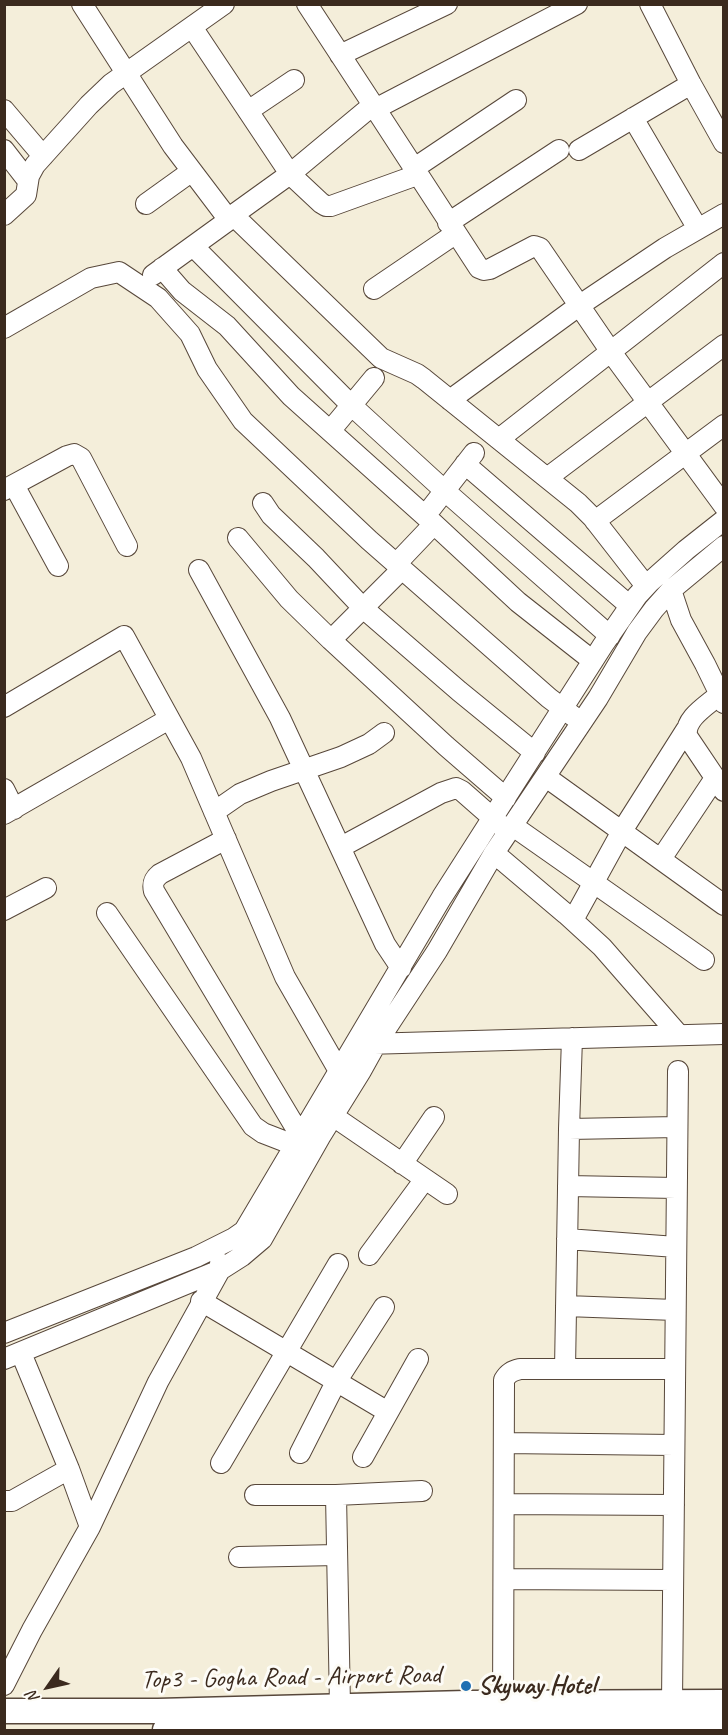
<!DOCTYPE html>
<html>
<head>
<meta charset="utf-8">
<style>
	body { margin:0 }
	#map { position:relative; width:728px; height:1735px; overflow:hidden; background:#f4eeda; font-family:Caveat,sans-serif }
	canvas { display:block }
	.frame { position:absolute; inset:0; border:6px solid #3b2a1e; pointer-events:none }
	.north { position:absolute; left:18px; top:1657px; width:60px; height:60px; -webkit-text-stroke:4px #fdfcf7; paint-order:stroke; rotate:236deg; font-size:16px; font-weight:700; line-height:24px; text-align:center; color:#3b2a1e }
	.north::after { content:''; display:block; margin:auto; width:21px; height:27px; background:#3b2a1e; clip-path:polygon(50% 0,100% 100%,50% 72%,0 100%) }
</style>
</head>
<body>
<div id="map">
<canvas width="728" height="1735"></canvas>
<div class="frame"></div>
<div class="north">N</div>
</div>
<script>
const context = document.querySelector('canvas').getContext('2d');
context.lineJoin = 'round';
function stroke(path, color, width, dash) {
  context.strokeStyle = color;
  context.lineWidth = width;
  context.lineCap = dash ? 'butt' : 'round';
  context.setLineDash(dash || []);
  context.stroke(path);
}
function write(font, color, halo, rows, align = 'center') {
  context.font = font + ' Caveat,sans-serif';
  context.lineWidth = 6;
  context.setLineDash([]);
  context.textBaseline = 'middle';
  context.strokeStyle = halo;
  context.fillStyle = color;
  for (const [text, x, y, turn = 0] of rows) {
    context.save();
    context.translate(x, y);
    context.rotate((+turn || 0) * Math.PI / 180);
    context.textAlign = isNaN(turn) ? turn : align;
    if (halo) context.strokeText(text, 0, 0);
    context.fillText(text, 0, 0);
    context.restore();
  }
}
const minor = new Path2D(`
	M82,4L173,146L229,220L233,215L290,174L373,105L307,4
	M650,4L691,84L724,143
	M192,27L290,174L321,203L326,206H331L417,175
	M340,55L447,4
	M373,105L479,268L484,270L490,269L534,246L540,248L611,352L724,506
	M375,109L577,4
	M4,110L43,156
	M248,111L294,80
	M633,118L698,229
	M4,150L28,181
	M579,150L691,84
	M413,169L516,100
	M146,204L192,171
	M4,215L26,195L29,176L35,165L89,105L111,84L224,4
	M233,215L381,358L417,374L424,379L578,503L593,518L646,586
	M448,223L559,150
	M193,246L351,405L445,491L610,636
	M162,268L182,291L227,326L291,396L434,524L518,602L593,661
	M153,275L229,220
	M374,289L455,234
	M4,328L91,278L119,272L158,298L190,334L207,369L243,421L369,540L549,698L573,716
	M450,400L580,305L665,248L724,214
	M330,431L374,378
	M499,439L724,263
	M465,464L630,606
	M547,478L724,345
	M14,485L58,566
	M4,490L67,456L74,454L81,458L127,546
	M263,503L271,515L316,558L363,608L459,691L535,753
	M425,516L474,453
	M595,521L724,425
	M238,538L289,599L331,640L446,746L506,798
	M396,564L434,524
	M199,570L280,718L385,944L401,968
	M671,590L681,620L705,664L724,703
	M331,640L402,569
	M720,694C708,705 684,718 687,736L724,791
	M4,707L124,636L191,758L285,977L339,1071
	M546,777L724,905
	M4,789L14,809
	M214,812L240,794L271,781L341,757L369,744L384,733
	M4,814L169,719
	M513,826L704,960
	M226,839L160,874C154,879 152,883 154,891L300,1135
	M341,847L441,793L456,788L462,791L503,827
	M494,853L566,914L602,947L679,1035
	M661,859L715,778
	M4,910L46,888
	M107,913L253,1126L263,1133L294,1145
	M573,920L622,831L686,730
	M366,1044L724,1034
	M333,1116L447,1194
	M569,1129L677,1127
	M402,1164L434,1117
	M568,1186L676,1188
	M567,1239L676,1247
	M369,1255L425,1179
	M201,1301L388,1412
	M566,1306L675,1310
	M4,1333L196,1257L234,1238L244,1231L442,897L603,645L637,596L650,582L686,550L724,520
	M21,1353L69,1469L90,1527
	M4,1359L220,1270L242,1256L262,1239L320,1137L361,1071L376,1044L437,951L494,853L598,698L637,632L654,609L671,590L724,546
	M565,1369L569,1129L572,1038
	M504,1443L674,1445
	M300,1453L336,1382L384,1307
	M363,1457L418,1359
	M221,1463L338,1264
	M255,1495H336L422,1491
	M336,1495L340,1706
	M4,1501H12L69,1469
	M504,1504L674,1505
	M239,1557L337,1555
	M504,1579L673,1580
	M4,1685L32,1630L90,1527L158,1382L220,1270V1263
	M672,1702L678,1071
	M503,1715L504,1380C508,1373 512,1371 520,1369H675`);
const major = new Path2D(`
	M4,1711H158L466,1703L724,1702
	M165,1730L485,1720L724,1723`);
stroke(minor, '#57473a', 22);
stroke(major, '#57473a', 27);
stroke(minor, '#fff', 20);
stroke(major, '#fff', 24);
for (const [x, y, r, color] of [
	[466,1686,6,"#1f6fb2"]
]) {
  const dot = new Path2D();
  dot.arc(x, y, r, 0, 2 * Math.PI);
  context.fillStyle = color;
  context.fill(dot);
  stroke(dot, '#fdfcf7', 2);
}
write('26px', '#3b2a1e', '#fdfcf7', [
	["Top3 - Gogha Road - Airport Road",291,1678,-1]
]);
write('bold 26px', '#3b2a1e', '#fdfcf7', [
	["Skyway Hotel",478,1686]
], 'left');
</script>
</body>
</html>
